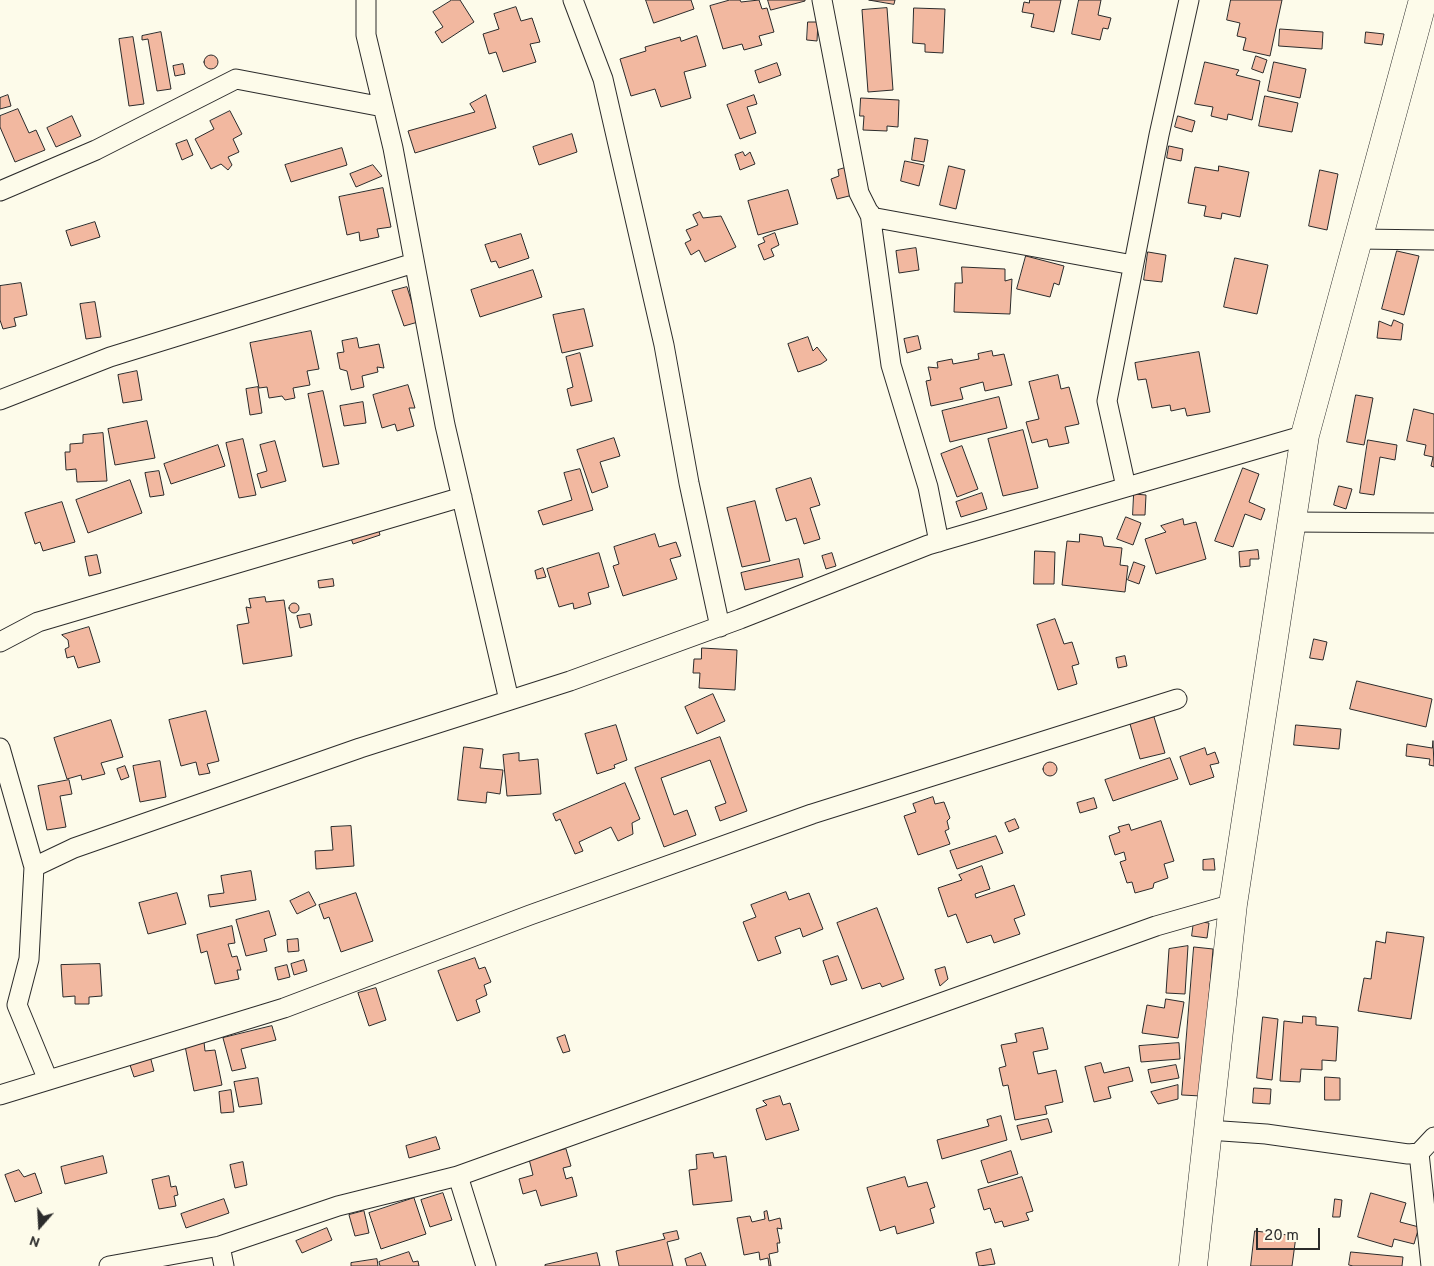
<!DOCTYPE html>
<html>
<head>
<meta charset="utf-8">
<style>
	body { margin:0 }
	#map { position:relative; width:1434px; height:1266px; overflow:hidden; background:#fdfbea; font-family:Overpass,sans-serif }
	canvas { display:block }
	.north { position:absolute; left:15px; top:1201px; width:50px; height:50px; -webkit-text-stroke:4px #fdfbea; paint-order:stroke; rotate:199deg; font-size:14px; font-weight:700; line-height:20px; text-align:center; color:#2b2b2b }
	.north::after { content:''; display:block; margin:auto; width:18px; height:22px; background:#2b2b2b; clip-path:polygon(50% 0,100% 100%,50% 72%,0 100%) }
	.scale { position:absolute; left:1256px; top:1228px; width:64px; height:22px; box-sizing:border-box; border:2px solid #2b2b2b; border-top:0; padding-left:6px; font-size:15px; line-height:18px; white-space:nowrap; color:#2b2b2b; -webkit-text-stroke:4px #fdfbea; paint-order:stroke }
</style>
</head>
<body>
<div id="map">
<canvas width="1434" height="1266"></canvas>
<div class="north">N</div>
<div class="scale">20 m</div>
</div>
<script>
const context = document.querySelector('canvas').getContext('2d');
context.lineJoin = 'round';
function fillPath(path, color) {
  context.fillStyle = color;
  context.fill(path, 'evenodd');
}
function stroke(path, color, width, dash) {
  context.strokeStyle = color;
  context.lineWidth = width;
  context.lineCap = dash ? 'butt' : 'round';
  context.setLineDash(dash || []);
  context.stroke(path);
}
const building = new Path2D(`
	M452,0H460L474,22L442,43L435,32L443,27L433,12Z
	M646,0H691L694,9L654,23Z
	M730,0H740L741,2L759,0L762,9L767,8L774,32L759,36L762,45L744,50L742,44L723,49L710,6Z
	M768,0H805V1L771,10Z
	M869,0H895L894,4Z
	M1030,0H1061L1054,32L1031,27L1034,14L1022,12L1024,2L1029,3Z
	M1079,0H1101L1098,15L1111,18L1108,29L1103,28L1100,40L1072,34Z
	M1231,0H1282L1270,56L1243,50L1246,38L1237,36L1240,23L1227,20Z
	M516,7L521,21L532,18L540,42L530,44L536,62L503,72L496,52L489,54L483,34L499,29L494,14Z
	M887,8L893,90L868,92L862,10Z
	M914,8L945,9L943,53L925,52V44L913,43Z
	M808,22H818L817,41L807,40Z
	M1280,29L1323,32L1322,49L1279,46Z
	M161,32L171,89L157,91L148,39L142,40V36Z
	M1366,32L1384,34L1382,45L1365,43Z
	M697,36L706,66L684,72L691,98L661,107L655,89L631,96L620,59L646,51L645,47L680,37L681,41Z
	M133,37L144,104L129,106L119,39Z
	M204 62a7 7 0 1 1 14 0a7 7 0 1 1-14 0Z
	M1256,56L1267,60L1263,73L1252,69Z
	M1205,62L1239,70L1236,75L1260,81L1252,120L1228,114L1227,120L1211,116L1213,107L1195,104Z
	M1274,62L1306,69L1300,98L1268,91Z
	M777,63L781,75L759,83L755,71Z
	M183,64L185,74L175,76L173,66Z
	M8,95L11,106L0,109V98Z
	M486,95L496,128L415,153L408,131L475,112L470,104Z
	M754,95L757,104L747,107L756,133L740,139L727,105Z
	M1265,96L1298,103L1292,132L1259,126Z
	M861,98L899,100L898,127L887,126V131L863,130L864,116H860Z
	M18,109L29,133L36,130L45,150L15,162L0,127V116Z
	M230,111L242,134L233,139L239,152L228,157L232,165L228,170L221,164L211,169L195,139L214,129L210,121Z
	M72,116L81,136L56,147L47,128Z
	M1178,116L1195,121L1192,132L1175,127Z
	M572,134L577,152L539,165L533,147Z
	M915,138L928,140L924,162L912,160Z
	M187,140L193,155L182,160L176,144Z
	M1169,146L1183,149L1181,161L1167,158Z
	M342,148L347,165L291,182L285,165Z
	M743,152L745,156L750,152L755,164L740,170L735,155Z
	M905,161L924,165L919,186L901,181Z
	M373,165L382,176L356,187L350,174Z
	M949,166L965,170L956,209L940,205Z
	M1219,166L1249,172L1240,217L1222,213L1221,219L1204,216L1206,206L1188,203L1195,167L1218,171Z
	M845,168L853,195L837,199L831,179L839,176L838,170Z
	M1320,170L1338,174L1327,230L1309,226Z
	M383,188L391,227L377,229L379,237L360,241L359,232L347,235L339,197Z
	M788,190L798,224L758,235L748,201Z
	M700,212L703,218L721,216L736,247L705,262L699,250L691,255L685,243L691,240L686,230L698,225L693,215Z
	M95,222L100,237L71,246L66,231Z
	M775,233L779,245L771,249L774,256L764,260L758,245L765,242L763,238Z
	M521,234L529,258L499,268L496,261L491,262L485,245Z
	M916,248L919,270L899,273L896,251Z
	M1397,251L1419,256L1404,315L1382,309Z
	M1148,252L1166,255L1162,282L1144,280Z
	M1026,256L1064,266L1059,285L1054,283L1050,297L1017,289Z
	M1235,258L1268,265L1257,314L1224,307Z
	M962,267L1005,269V281L1012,279L1010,314L954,312L955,283H962Z
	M533,270L542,297L480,317L471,290Z
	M21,283L27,315L14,318L16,326L3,329L0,320V286Z
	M407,287L418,322L404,326L392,291Z
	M95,302L101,337L86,339L80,304Z
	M584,309L593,346L562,353L553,315Z
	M1394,320L1403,324L1401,340L1377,338L1379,321L1391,326Z
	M311,331L319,369L307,371L310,385L293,388L295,398L285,400L282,396L269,398L267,387L259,388L250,343Z
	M918,336L921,349L907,353L904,339Z
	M808,337L813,351L817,347L827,360L821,364L798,372L788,344Z
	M357,338L359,348L379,344L384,368L377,367L378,372L362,376L364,387L351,390L347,371L340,369L337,353L344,352L342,341Z
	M992,351L993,356L1004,354L1012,385L985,391L983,382L960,388L963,399L931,406L926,381L931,380L928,367L938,368L937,362L952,359L953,364L979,359L978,354Z
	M1199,352L1210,412L1187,416L1185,408L1171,411L1170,405L1152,408L1146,379L1138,380L1135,363Z
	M580,353L592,401L571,406L567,389L573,387L566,357Z
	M137,371L142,400L123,403L118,375Z
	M1058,375L1061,389L1069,387L1079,424L1065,427L1069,443L1049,447L1047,439L1032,443L1026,422L1039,419L1029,382Z
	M408,385L415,408H409L414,426L397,431L395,424L382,428L373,395Z
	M258,387L262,413L250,415L246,389Z
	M323,391L339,464L323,467L308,394Z
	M1356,395L1373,398L1364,445L1347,442Z
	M999,397L1007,428L950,442L942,411Z
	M363,402L366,423L344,426L340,406Z
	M1414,409L1434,414V467L1431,466L1433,457L1424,455L1426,445L1407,441Z
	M147,421L155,458L115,465L108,429Z
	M1023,430L1038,488L1003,496L988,439Z
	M103,433L107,481L77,482L76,469L66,470L65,452H70V444L83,443V435Z
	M614,438L620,456L600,462L608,487L592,493L577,450Z
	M243,439L256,495L239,498L226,443Z
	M1368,440L1397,445L1395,460L1380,457L1374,495L1360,493Z
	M275,441L286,481L261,488L257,474L267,471L260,445Z
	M218,445L225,466L171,484L164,464Z
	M962,446L978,489L957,497L941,454Z
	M1243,468L1259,474L1249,502L1265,509L1261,520L1245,514L1233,547L1215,541Z
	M580,469L593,510L543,525L538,511L572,500L564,473Z
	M159,471L164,495L150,497L145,473Z
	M811,478L820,505L810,508L820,539L804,544L796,518L786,521L776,489Z
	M130,480L142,513L88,533L76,500Z
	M1339,486L1352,489L1346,509L1334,505Z
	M982,493L987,509L961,517L956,502Z
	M1134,494L1146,495L1145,515H1133Z
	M755,501L770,561L742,567L727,508Z
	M62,502L75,542L43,551L40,542L35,544L25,513Z
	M1126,517L1141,523L1133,545L1117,539Z
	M1183,519L1184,525L1196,522L1206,559L1156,574L1145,539L1166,532L1161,526Z
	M377,524L380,535L353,544L349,533Z
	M655,534L659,547L676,542L681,556L670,559L677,579L623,596L613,566L619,564L614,547Z
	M1080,534L1102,537L1104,546L1122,548L1120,565L1128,566L1125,592L1062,585L1067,541L1079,542Z
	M1258,550L1259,559H1250V566L1240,567L1239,552Z
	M1035,551L1055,552L1054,584H1034Z
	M599,553L609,587L588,593L591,604L574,609L573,603L559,607L547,569Z
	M832,553L836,566L826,569L822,556Z
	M97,555L101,573L89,576L85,557Z
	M799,559L803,577L745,590L741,573Z
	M1134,562L1145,566L1139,584L1128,580Z
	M543,568L546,577L537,579L535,571Z
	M333,579L334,586L319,588L318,581Z
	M265,597L266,602L284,600L292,656L243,664L237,625L249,623L246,607L251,608L249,599Z
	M289 608a5 5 0 1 1 10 0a5 5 0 1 1-10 0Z
	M310,614L312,625L300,628L297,616Z
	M1055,619L1064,644L1072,642L1079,664L1072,666L1077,684L1058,690L1037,625Z
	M89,627L100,662L78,668L74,656L67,658L65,649L69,647L68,640L62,635Z
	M1314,639L1327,642L1323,660L1310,658Z
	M702,648L737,650L735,690L699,688L700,673H693L694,659H701Z
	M1125,656L1127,666L1118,668L1116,658Z
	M1357,681L1432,699L1426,727L1350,709Z
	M713,694L725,721L697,734L685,707Z
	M206,711L219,761L207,764L210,773L199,775L196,762L181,766L169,720Z
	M1154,717L1165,753L1140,759L1130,724Z
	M111,720L123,757L101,763L105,774L82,780L81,775L67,779L54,738Z
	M616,725L627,760L614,765L615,768L597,774L585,734Z
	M1296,725L1341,729L1339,749L1294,745Z
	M720,737L747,811L720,821L715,807L726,803L710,760L661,778L674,815L687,810L696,835L664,847L635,768Z
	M1433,741L1434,766L1429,765L1430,759L1406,756L1407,744L1432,748Z
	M464,747L483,749L480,768L503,770L500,794L487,792L486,803L458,800Z
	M1205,748L1207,755L1215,752L1219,763L1210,765L1214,777L1190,785L1180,757Z
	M519,753V761L538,759L541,794L507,796L503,755Z
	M1170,758L1178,779L1113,801L1105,780Z
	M160,761L166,797L140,802L133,766Z
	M1043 769a7 7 0 1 1 14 0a7 7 0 1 1-14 0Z
	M125,766L129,777L121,780L117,769Z
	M69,780L72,794L60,796L66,827L47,830L38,786Z
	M625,783L640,819L632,823L633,834L618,841L611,827L579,842L583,851L575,854L560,819L556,821L553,814Z
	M933,797L935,804L944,802L950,818L947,821L949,829L945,831L950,844L918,855L904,816L916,812L913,804Z
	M1094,798L1097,808L1080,813L1077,803Z
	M1015,819L1019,828L1009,832L1005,823Z
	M1161,821L1174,861L1164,864L1168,878L1154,883L1153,888L1135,893L1132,882L1127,883L1120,862L1126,860L1124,852L1115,855L1109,836L1120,832L1118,827L1129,824L1131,830Z
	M351,826L354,866L316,869L315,851L333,850L331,827Z
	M996,836L1003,853L957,869L950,851Z
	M1214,859L1215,870H1203V860Z
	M982,866L990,889L975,894L976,898L1014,885L1025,915L1014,919L1020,934L994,943L991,935L967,943L956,914L948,917L938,888L962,880L959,875Z
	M251,871L256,900L210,907L208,895L224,893L221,876Z
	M309,892L316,905L297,914L290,901Z
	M786,892L789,900L809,893L823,929L803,937L800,928L775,937L781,953L758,961L743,922L756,917L751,905Z
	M177,893L186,924L148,934L139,903Z
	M356,893L373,941L341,952L329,917L324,919L319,905Z
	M877,908L904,979L882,987L880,983L862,989L837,923Z
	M269,911L276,935L264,939L267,951L246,956L236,920Z
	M1194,921L1209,923L1207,938L1192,936Z
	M232,926L235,943L228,944L232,957L237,956L241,970H237L239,979L215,984L207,951L201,953L197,935Z
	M1387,932L1424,937L1411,1019L1358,1011L1364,978L1371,979L1376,941L1385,943Z
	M298,939L299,951L288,952L287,940Z
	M1188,946L1185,994L1166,993L1169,949Z
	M1194,947L1213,949L1201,1096L1182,1095Z
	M838,956L847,980L831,985L823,961Z
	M475,958L479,969L485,967L491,982L484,985L487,995L476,1000L480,1012L457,1021L438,971Z
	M304,960L307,971L294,975L291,964Z
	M100,964L102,996L89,997V1004H75V996L63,997L61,965Z
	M287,965L290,977L278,980L275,968Z
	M945,967L948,979L940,986L935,970Z
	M376,988L386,1020L369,1026L358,993Z
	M1166,999L1184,1002L1178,1038L1142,1033L1147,1005L1164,1008Z
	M1303,1016L1316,1017V1025L1338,1027L1336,1061L1322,1060V1070L1301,1069L1300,1082L1280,1081L1284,1021L1302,1023Z
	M1263,1017L1278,1019L1272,1080L1257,1078Z
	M272,1026L276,1040L241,1049L246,1068L232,1071L223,1038Z
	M1043,1028L1048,1049L1033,1052L1038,1074L1056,1070L1063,1102L1045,1106L1047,1114L1015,1120L1008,1085L1003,1086L999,1068L1006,1066L1001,1045L1017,1042L1015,1034Z
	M565,1035L570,1051L563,1053L557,1038Z
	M204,1042L205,1051L215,1050L222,1085L194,1091L185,1046Z
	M1179,1043L1180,1059L1141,1062L1139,1046Z
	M150,1056L154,1071L134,1077L129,1062Z
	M1101,1063L1104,1073L1129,1067L1133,1081L1108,1087L1111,1098L1094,1102L1085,1067Z
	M1176,1065L1179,1078L1151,1083L1148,1070Z
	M1325,1077L1340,1078V1100H1325Z
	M258,1078L262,1104L239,1107L234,1082Z
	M1178,1085V1099L1158,1104L1151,1092Z
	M1254,1088L1271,1089L1270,1104L1253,1103Z
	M231,1090L234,1112L221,1113L219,1092Z
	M780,1096L783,1105L790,1103L799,1130L766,1140L756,1109L767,1105L763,1101Z
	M1001,1116L1007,1140L942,1159L937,1140L989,1126L987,1120Z
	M1048,1119L1052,1132L1021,1140L1017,1126Z
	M436,1137L440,1149L409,1158L406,1146Z
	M566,1149L571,1166L563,1168L566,1179L572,1177L577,1196L541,1206L536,1190L523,1194L519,1179L533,1175L529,1159Z
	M1011,1151L1018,1174L988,1183L981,1161Z
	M713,1153L714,1158L726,1156L732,1201L693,1205L689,1170L697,1169L696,1155Z
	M103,1156L107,1173L65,1184L61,1167Z
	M243,1162L247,1185L235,1188L230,1165Z
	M19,1170L24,1177L35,1173L42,1193L15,1202L5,1175Z
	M169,1176L171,1187L176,1186L178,1195L174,1196L176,1206L159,1209L152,1180Z
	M905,1177L908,1187L927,1182L935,1207L930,1209L934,1223L897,1234L895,1226L880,1231L867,1188Z
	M1022,1177L1033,1211L1026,1213L1029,1220L1004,1227L1002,1221L995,1223L990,1208L984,1210L978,1190Z
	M443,1193L452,1220L430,1227L421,1200Z
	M1371,1193L1406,1203L1400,1222L1419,1227L1414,1244L1394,1239L1392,1247L1358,1237Z
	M414,1198L426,1234L381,1249L369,1213Z
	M224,1199L229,1213L186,1228L181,1214Z
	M1335,1199L1342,1200L1340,1217H1333Z
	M364,1211L369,1233L355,1236L349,1215Z
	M767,1211L769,1221L780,1218L782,1229L777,1228L780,1243H777L778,1252L769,1254L771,1266H769L768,1258L760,1260L759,1252L744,1255L737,1218L750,1216L752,1222L765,1219L764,1212Z
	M327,1228L332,1240L302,1253L296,1241Z
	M677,1231L679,1239L667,1242L673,1266H619L616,1251L665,1239L663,1234Z
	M1255,1231L1296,1236L1292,1266H1251Z
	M991,1249L995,1264L979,1266L976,1253Z
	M409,1252L413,1262L418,1261L419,1266H380L379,1262Z
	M1351,1252L1403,1257L1402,1266H1353L1349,1265Z
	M597,1253L600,1266H545V1265Z
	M701,1253L706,1266H687L685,1259Z
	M377,1259L378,1266H351V1263Z`);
fillPath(building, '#f2b8a0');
stroke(building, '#2b2b2b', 1);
const street = new Path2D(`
	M366,0V35L393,148L445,425L509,700
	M573,0L603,79L664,345L689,483L720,627
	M822,0L859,193L871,217L1133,265
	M0,191L96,150L236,79L383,107
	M870,213L891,365L928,487L939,542
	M1358,239L1434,240
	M0,400L110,357L414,263
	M1126,487L1107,401L1159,135L1189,0
	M1292,522L1434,523
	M0,642L38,622L462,497
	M0,748L34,867
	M48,1080L17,1005L29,959L34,867L74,848L360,748L570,681L740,619L928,545L1305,435
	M0,1095L284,1008L530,915L812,814L1177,699
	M1208,1130L1266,1134L1408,1154L1419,1153L1434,1137
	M1419,1153L1431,1266
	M458,1176L486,1266
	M220,1246L224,1266
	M109,1266L220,1246L338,1206L458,1176L1156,926L1233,904`);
const secondary = new Path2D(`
	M1193,1266L1233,904L1305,435L1423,0`);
stroke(street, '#2b2b2b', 21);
stroke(secondary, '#2b2b2b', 29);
stroke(street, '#fdfbea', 19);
stroke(secondary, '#fdfbea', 28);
</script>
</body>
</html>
